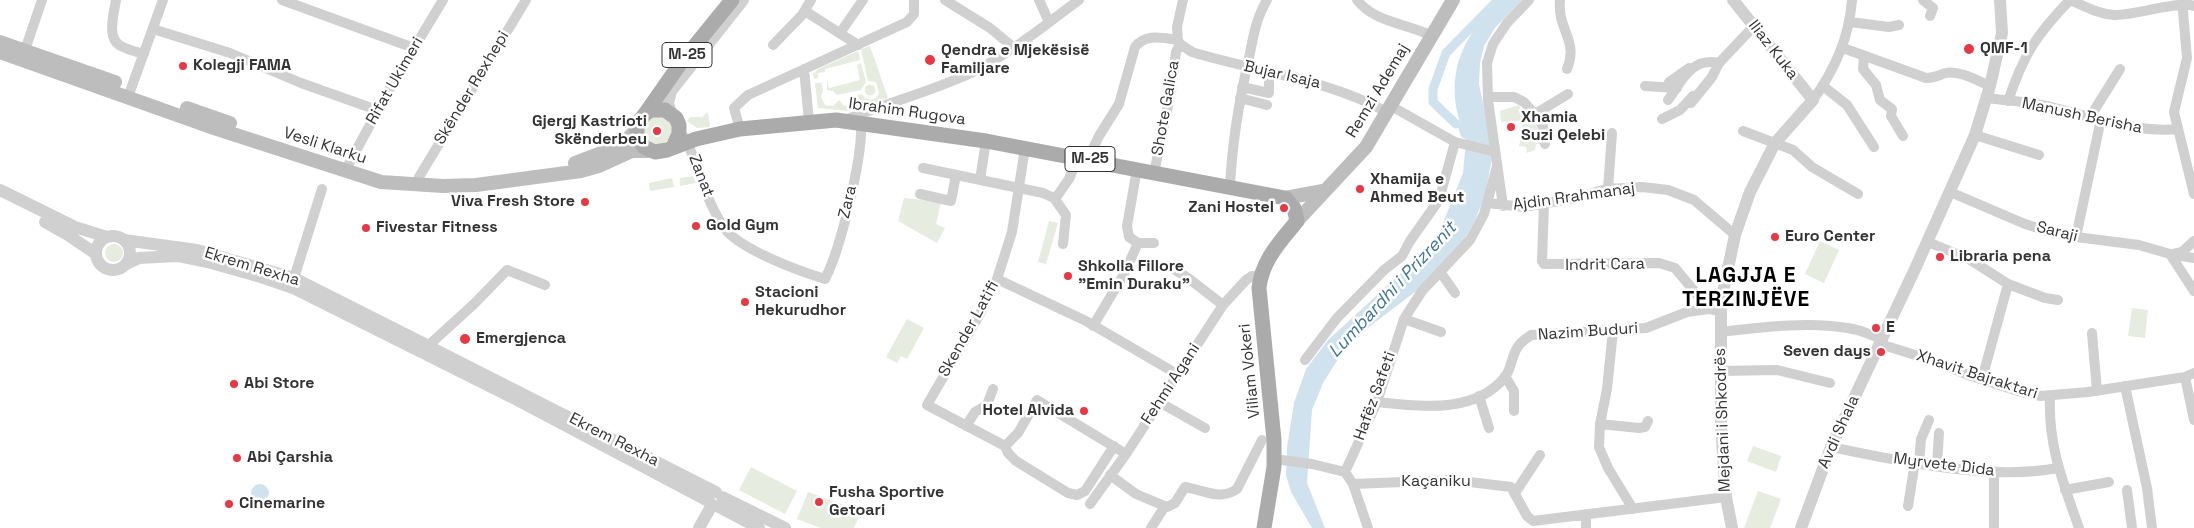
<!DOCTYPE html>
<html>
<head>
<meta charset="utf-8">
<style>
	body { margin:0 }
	canvas { display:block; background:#fff }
</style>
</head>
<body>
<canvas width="2194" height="528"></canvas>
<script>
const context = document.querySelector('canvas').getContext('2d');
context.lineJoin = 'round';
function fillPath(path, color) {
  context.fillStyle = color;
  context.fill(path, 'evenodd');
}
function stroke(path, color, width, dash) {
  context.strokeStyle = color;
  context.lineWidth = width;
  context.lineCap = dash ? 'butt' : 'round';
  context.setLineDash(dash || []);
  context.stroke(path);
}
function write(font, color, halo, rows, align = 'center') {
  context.font = font + ' "Space Grotesk",sans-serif';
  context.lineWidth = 5;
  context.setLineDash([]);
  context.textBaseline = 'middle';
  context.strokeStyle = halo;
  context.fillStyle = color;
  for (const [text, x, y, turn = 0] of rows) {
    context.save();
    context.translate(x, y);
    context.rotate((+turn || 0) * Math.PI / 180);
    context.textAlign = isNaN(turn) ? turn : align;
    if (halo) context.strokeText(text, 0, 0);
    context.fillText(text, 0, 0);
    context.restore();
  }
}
fillPath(new Path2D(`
	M870,46L888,98L852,110V106L856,102L858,95L862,94L865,98C872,101 877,99 879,93L876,82L868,81L861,49Z
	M858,51L860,60L825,69V72L818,73V78L814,79L813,74L818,69Z
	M861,63L866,82L861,90L837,95L833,91L827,90V81L829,88L860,80L857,65Z
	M815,83H822L823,91L821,97L825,105L833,106L839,100L843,105L849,107V111L818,108Z
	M864.5 90a5.5 5.5 0 1 1 11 0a5.5 5.5 0 1 1-11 0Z
	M1519,105L1526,118L1534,117L1538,121L1543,144H1536L1535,150L1527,153L1526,147L1519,146L1522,131L1521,121L1501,122L1500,111Z
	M708,112L710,127L697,128L687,121L690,117H702Z
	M644 130a14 14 0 1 1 28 0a14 14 0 1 1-28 0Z
	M693,176L696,183L680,186V178Z
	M672,178L674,187L650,191L649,183Z
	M904,198L941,202L936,224L945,228L937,243L898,221Z
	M1049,221L1058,223L1046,264L1038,262Z
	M1820,241L1839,250L1824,283L1805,274Z
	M105 253a9 9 0 1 1 18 0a9 9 0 1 1-18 0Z
	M2132,308L2148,310L2145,338L2128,336Z
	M907,319L924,328L907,359L901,356L897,363L886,357Z
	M1753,446L1781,456L1776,472L1747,461Z
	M751,467L797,491L785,514L739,490Z
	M1758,491L1781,499L1770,528H1744Z
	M808,492L861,511L854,528H821L797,519Z`), '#e6ecdf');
fillPath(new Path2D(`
	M1500,0H1522L1495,28L1484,46L1480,63L1479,84L1492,145V158L1485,196L1475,220L1464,240L1428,282L1369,327L1340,356L1323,383L1312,410L1307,483L1325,528H1312L1291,492L1286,475L1287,447L1294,403L1306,369L1328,340L1423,253L1439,233L1463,173L1466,141L1464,134L1466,133L1464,127L1461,126C1449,90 1454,56 1477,26C1484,17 1494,9 1500,0Z
	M251 493a9 9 0 1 1 18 0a9 9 0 1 1-18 0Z`), '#cfe2ee');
stroke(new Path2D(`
	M1456,124L1433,102V89L1446,53L1498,0
	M1463,128L1465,134`), '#cfe2ee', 9);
stroke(new Path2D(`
	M116,0C114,13 106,39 121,46C128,50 137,52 144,54
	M282,0L414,48
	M945,0L990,28L1013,47
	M1039,0L1049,22
	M1357,0C1375,23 1407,23 1432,36
	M1560,0C1557,30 1579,40 1567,69
	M1923,0L1933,8L1930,16
	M2070,0C2084,6 2098,14 2114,15C2134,16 2180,0 2194,6
	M2182,0L2187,58L2174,112L2194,194
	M805,11L858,45
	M1850,22L1889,27L1899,25
	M153,29L230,53L301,83L377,110
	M840,33L863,0
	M1178,40L1180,44L1192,52C1258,72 1326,79 1387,112
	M1178,40L1177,27L1183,0
	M773,45L802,15L811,0
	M1843,48L1926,78C1934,78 1939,75 1946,73C1959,70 1978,81 1990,86
	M25,50L42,0
	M1864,56L1863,69L1876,85L1880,100L1892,109L1891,116L1903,136
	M804,69L809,121
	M1669,82L1689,68
	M1645,86L1677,88
	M1823,86L1847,105L1874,147
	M1242,87L1269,93V80
	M128,97L163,0
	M1240,98L1267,105
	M1987,98C2009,101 2033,102 2055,108C2097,118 2135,133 2178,129
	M1488,100L1492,97H1514L1524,102L1540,120L1543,126L1545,144
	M1668,100C1682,81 1691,57 1719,63L1755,25
	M1813,100C1835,69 1849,38 1852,0
	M2008,101C2024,54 2036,35 2070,0
	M1691,103L1712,77L1719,63
	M1391,106L1455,142L1495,152
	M1535,114L1568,94
	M2090,117L2120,69
	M1662,119L1680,110L1693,96
	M845,120C886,103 930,92 971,73C1007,56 1046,24 1079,0
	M740,129L734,108L748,95L907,22L914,14V0
	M1743,131L1793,150L1812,167L1858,194
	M1975,135L2039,155
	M684,137C696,158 701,182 711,204C715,212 719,221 724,228C741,250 799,271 825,279C841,248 863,156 861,123
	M1025,148L1012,232L997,279L980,314L927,405L1005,446L1018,433L1037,400L1126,454
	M1088,159L1099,136L1119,104L1135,47C1146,33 1162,38 1178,40
	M923,168L1043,193L1054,198L1066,215L1063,244
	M1137,169L1127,226L1129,237L1138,243H1154
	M345,171L390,88L443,0
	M1154,173L1171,91L1176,52L1180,44
	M419,177L526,0
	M980,180L986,141
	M1230,187C1232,143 1239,101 1249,58C1253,38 1256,18 1267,0
	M1608,189L1612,133
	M1950,192L2025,224L2044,230L2076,237L2139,245L2170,254L2194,258
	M920,194L951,201L956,175
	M1055,199L1069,179L1078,157
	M1488,203L1524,207L1576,198L1606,189L1642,187L1668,190L1694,200L1735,235
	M1544,204L1542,261L1544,264L1659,263L1675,268L1709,309
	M1503,206L1488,100L1487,63L1493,44L1507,23L1529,0
	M2076,237L2101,119
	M1928,242L1969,259L2008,284L2045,298L2058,300
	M2170,254L2194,291
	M2173,254L2182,252L2194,241
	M1169,266L1188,278L1223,305
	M1441,273L1455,293
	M294,278L322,189
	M997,279L1086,321L1177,374
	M1404,319L1441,332
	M1093,326L1124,274L1138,243
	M1613,331L1607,389L1600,424L1599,447L1608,468L1633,509
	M1720,332C1763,327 1810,321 1853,329C1863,331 1873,336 1882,339
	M2092,333L2097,391
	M1880,344L1931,360L1971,376L2021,392L2041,396L2088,392L2185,377L2194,373
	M429,345L475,303L507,270L545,285
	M1305,360L1337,318L1384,270L1402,256L1410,241L1439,200L1455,142
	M1721,371L1777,370L1830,383
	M1505,376L1514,391V411
	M2185,377L2194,420
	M1982,379L2008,284
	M2125,386L2147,488L2152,528
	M1479,396L1489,428
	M2050,397C2048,446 2063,482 2079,528
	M1159,402L1205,428
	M1377,402C1419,406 1474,415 1505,377C1512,368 1512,353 1519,345C1522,341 1527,338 1531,335L1646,328L1687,312L1709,309L1720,311
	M1600,424L1639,428L1645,427L1648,421
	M966,426L975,412L987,405L993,389
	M1005,446L1008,453L1016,461L1068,493L1077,495L1085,491L1114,446
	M1831,447C1898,461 1990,481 2058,468
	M1274,459L1312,464L1345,472L1353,484L1368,528
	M1919,463L1921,439L1929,420
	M1937,465L1939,433
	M1345,472L1377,402L1404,319L1422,291L1470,240L1484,214L1497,166
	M1994,472V527
	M1110,475L1136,494L1167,507L1175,503L1185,487C1204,490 1220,501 1237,489L1262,440
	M1353,484L1453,480L1511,487L1527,516L1533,521L1726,497
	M2065,490L2109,482
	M2127,490L2132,528
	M1515,493L1540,455
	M1090,504L1126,454L1223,305L1246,280L1252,276H1261
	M1908,506L1915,462
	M1586,515V528
	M1151,528L1165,506`), '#d0d0d0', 10);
stroke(new Path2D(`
	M671,113L668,103L671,91L743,0
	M0,190L75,227L107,237
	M45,222L68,235L96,254
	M96 253a17 17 0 1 1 34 0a17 17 0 1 1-34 0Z
	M124,240L197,250L294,278L427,345
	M126,264L139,258L178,256L211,263L261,277L293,288L423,353
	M432,348L716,492
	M427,355L519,401L710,502
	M722,497L785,528
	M717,506L759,528
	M699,528L712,505
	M1732,528L1726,497L1721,424V302L1735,235L1750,192L1775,143L1813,100L1733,0
	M1801,528L1831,447L1915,269L1975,135L1990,86L2002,33L2000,0`), '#d0d0d0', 12);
stroke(new Path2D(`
	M0,42L115,82
	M0,52L208,126L381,182L443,186L476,185L581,171L599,166L632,151H649
	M187,108L230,123
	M575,163L622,145L636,130
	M1285,198L1323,191
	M1297,221L1366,147L1453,0`), '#bdbdbd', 14);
stroke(new Path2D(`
	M645,114L680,64L732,0
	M673,147L679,134V125L676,118L665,110H651L645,114L637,124V136L644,147L655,152L667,150L696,139L740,129L836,120L986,141L1285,198L1294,208L1297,221C1280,242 1262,260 1259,288L1274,440V467L1264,528`), '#ababab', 15);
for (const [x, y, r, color] of [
	[1969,49,6,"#e63946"],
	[930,60,6,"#e63946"],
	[183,66,5,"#e63946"],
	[1511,127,5,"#e63946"],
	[657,131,5,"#e63946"],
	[1360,189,5,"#e63946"],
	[585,202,5,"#e63946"],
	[1284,208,5,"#e63946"],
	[696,226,5,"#e63946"],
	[366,228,5,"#e63946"],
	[1775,237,5,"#e63946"],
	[1940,257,5,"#e63946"],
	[1068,276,5,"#e63946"],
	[745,302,5,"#e63946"],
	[1876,328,5,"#e63946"],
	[465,339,6,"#e63946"],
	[1881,352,5,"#e63946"],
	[234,384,5,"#e63946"],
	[1084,411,5,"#e63946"],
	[237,458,5,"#e63946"],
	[819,502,5,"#e63946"],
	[229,504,5,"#e63946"]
]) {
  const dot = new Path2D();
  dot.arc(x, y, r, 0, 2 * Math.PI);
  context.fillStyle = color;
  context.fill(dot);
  stroke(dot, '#fff', 2);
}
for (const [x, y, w] of [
	[687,55,50],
	[1090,159,50]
]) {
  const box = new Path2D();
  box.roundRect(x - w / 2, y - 12.5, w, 25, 4);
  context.fillStyle = '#fff';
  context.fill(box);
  stroke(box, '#333', 1);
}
write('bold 15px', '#333', null, [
	["M-25",687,55],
	["M-25",1090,159]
]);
write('bold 16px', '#333', '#fff', [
	["QMF-1",1980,49],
	["Qendra e Mjekësisë",941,51],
	["Familjare",941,69],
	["Kolegji FAMA",193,66],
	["Xhamia",1521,118],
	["Suzi Qelebi",1521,136],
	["Gjergj Kastrioti",647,122,"right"],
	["Skënderbeu",647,140,"right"],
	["Xhamija e",1370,180],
	["Ahmed Beut",1370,198],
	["Viva Fresh Store",575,202,"right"],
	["Zani Hostel",1274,208,"right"],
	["Gold Gym",706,226],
	["Fivestar Fitness",376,228],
	["Euro Center",1785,237],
	["Libraria pena",1950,257],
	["Shkolla Fillore",1078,267],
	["\"Emin Duraku\"",1078,285],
	["Stacioni",755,293],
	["Hekurudhor",755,311],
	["E",1886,328],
	["Emergjenca",476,339],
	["Seven days",1871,352,"right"],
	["Abi Store",244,384],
	["Hotel Alvida",1074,411,"right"],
	["Abi Çarshia",247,458],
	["Fusha Sportive",829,493],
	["Getoari",829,511],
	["Cinemarine",239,504]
], 'left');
write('16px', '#333', '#fff', [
	["Iliaz Kuka",1773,50,52],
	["Bujar Isaja",1282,75,13],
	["Rifat Ukimeri",395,81,-60],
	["Skënder Rexhepi",472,88,-59],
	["Remzi Ademaj",1378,91,-59],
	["Shote Galica",1166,108,-80],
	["Ibrahim Rugova",907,112,8],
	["Manush Berisha",2082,116,12],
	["Vesli Klarku",325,146,18],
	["Zanat",701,176,69],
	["Ajdin Rrahmanaj",1574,197,-8],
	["Zara",848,202,-77],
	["Saraji",2057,232,14],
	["Indrit Cara",1605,265,-1],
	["Ekrem Rexha",252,267,17],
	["Skender Latifi",969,329,-61],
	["Nazim Buduri",1588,332,-4],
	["Viliam Vokeri",1250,371,-96],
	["Xhavit Bajraktari",1977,375,18],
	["Fehmi Agani",1171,384,-57],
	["Hafëz Safeti",1375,396,-70],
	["Mejdani i Shkodrës",1723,420,-92],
	["Avdi Shala",1839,432,-66],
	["Ekrem Rexha",614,440,27],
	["Myrvete Dida",1944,465,7],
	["Kaçaniku",1436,482]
]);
write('italic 18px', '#3f7597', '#fff', [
	["Lumbardhi i Prizrenit",1393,290,-47]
]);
context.letterSpacing = '1px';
write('bold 21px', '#000', '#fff', [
	["LAGJJA E",1746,276],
	["TERZINJËVE",1746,300]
]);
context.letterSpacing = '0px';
</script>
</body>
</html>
